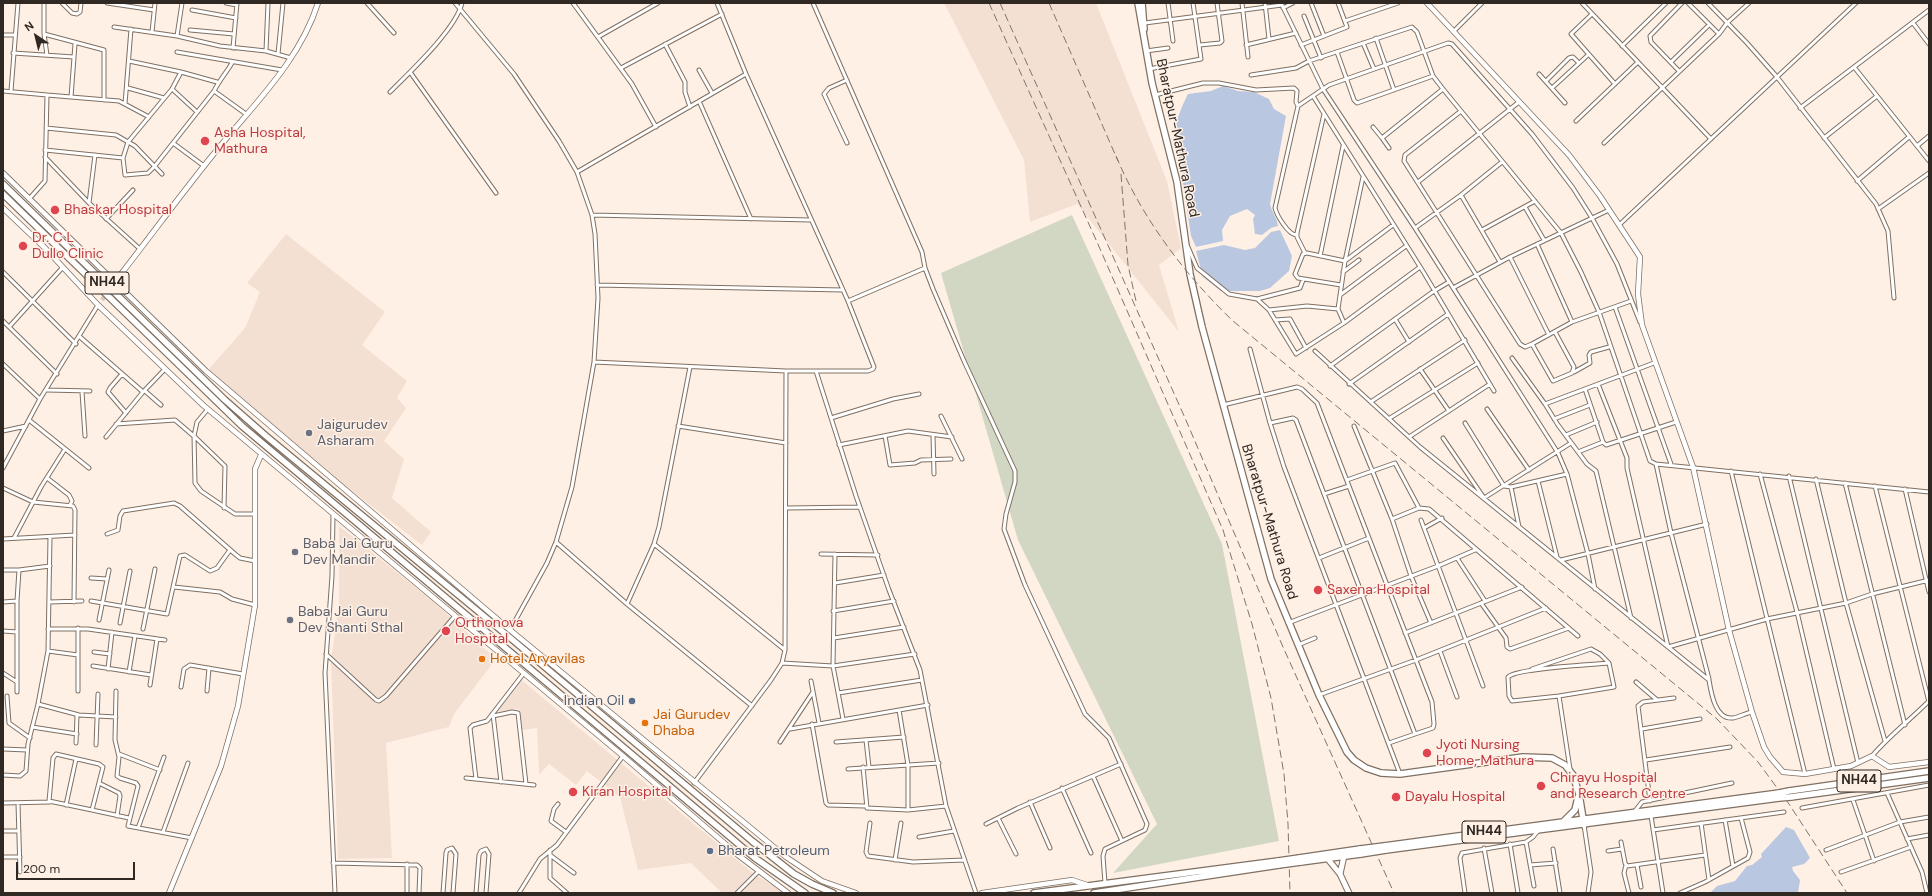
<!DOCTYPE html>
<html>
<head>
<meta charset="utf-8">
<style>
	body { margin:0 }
	#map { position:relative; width:1932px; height:896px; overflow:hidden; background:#fff0e5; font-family:"DM Sans",sans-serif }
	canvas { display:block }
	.frame { position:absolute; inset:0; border:4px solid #2f2823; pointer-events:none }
	.north { position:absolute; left:16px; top:16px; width:40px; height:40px; -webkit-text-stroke:3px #fff0e5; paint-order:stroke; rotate:325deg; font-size:11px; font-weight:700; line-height:16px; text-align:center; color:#2f2823 }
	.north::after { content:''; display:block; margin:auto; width:14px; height:18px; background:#2f2823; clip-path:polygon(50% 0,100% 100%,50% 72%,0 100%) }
	.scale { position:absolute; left:16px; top:862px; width:119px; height:18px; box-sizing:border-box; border:2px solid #2f2823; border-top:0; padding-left:5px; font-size:12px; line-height:14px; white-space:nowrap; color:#2f2823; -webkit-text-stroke:3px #fff0e5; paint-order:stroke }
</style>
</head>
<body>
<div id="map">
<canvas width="1932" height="896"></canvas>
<div class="frame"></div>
<div class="north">N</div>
<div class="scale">200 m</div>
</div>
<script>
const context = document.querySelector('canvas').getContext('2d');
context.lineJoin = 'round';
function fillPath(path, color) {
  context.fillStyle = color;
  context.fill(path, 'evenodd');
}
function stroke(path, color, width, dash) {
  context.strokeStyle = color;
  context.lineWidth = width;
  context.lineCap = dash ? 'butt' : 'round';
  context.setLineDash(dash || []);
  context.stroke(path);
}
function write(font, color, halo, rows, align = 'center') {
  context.font = font + ' "DM Sans",sans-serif';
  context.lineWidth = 3;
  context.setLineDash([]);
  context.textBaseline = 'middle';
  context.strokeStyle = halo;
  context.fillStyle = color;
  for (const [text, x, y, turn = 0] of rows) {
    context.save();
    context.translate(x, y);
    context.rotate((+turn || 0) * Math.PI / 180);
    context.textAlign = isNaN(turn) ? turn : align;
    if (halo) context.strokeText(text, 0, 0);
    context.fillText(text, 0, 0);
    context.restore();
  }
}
fillPath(new Path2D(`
	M944,3H1096L1167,181L1181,248L1159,265L1179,332L1077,204L1030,222L1024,160Z
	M286,234L385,312L362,345L407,381L397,398L406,408L384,441L404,459L392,498L431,532L422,545L313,461L208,370L245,328L260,292L247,283Z
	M339,526L434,602L496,659L454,714L449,727L386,743L392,858L338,859L331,660L339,605Z
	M518,677L754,874L785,893H722L691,863L638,870L620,797L587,771L576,785L549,764L539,775L537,728L522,730L519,709L495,712Z`), '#f4e0d2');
fillPath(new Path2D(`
	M1072,215L1222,544L1279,841L1113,873L1157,824L1018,540L941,273Z`), '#d2d7c4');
fillPath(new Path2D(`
	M1223,86L1238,91L1254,92L1269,99L1274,109L1286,116L1270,204C1272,213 1277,217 1278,226L1271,228L1262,235L1255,234L1253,219L1255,215L1247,209L1230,216L1222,230L1223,241L1196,247L1191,236L1183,183C1184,171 1179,160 1176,149C1171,131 1180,110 1188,94L1211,91Z
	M1280,230L1292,256L1289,271L1270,288L1260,291H1221L1203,277L1196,251L1224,245L1245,250L1255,248L1271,232Z
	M1786,827L1794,830L1810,858L1804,864L1792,867L1793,871L1800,880L1798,893H1710L1717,886L1735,881L1747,866L1752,865L1762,857L1761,854Z`), '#b9c7e1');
stroke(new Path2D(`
	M102,300L114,283`), '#d5c8be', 4.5, [4.5, 2]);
const street = new Path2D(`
	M44,3V34L47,55
	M62,3L72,13L77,14L80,12L81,3
	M107,3L154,10
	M226,3L237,5
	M367,3L394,33
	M455,3L514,74L559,141L577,172L592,215L595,234L598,298L594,362L572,487L556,542L547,563L510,630
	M573,3L632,84L656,127
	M813,3L922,252L925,268L933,289L964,361L1015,471V482L1006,514L1004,529L1025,585L1085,714L1109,738L1147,824L1145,830L1105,849L1103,856L1105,883
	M1168,3L1173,41
	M1242,3L1248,57
	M1265,3L1269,39
	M1281,3L1323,89L1415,228L1558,453L1567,474L1511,487L1504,486L1465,423
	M1311,3L1324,36
	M1582,3L1711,139
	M1688,3L1719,34
	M1708,3L1747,43L1777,77L1876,204L1888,231L1894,298
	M1283,8L1293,3
	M192,10L236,18
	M1592,14L1571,34L1615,84
	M1304,16L1321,58
	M1345,21L1398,3
	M1145,23L1282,5
	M1913,23L1929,44
	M114,27L177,36L182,3
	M190,30L234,34
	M1454,31L1482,3
	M152,32L155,3
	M44,34L104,50V100
	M3,35H14
	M177,36L220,46L266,51L291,58
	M598,37L658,3
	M1376,38L1394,90
	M1363,43L1374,69
	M665,44L685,82V92L690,107
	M1200,45L1220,43L1222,41L1217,3
	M1246,45L1296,33
	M1301,45L1347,27L1338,3
	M1622,46L1666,3
	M233,48L237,3
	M266,51L268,3
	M1146,51L1168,48
	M177,52L282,70
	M13,53L74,57
	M278,54L283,3
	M129,61L181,72
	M1671,62L1709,25
	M1854,67L1929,161
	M621,68L722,14
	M1149,69L1201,59L1193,3
	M699,70L712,93
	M1679,71L1651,42L1650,36L1682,3
	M410,72L496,193
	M1539,74L1565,103
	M1251,75L1296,68L1309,61L1412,27L1417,32L1433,76L1357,103L1354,100L1337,52
	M1546,81L1569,58L1573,57L1579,63
	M128,88L164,98
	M1552,88L1588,55
	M172,89L181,72L217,82
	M1443,89L1561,233L1581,272L1599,312L1650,461L1656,464L1929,492
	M3,91L47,95
	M11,91L18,3
	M214,91L246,114
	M390,92C410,72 456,29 462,3
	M1155,95L1203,83H1219L1256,90L1294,88L1297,91L1296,102L1298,106
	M1313,96L1424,273L1494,391
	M71,97L75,44
	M699,101L751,219
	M125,104L131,29
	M1800,108L1929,10
	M1461,111L1405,155L1404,161L1520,344L1525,347L1532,344L1572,322L1631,301
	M197,112L172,89L128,142L123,158L125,175L148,173L154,167L214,91C219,81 226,73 232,63
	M1576,121L1637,63
	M1373,127L1382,138L1443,89L1433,76
	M46,128L116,135L135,146L162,174
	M1382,138L1389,148
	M1824,138L1877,96
	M173,143L204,166
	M847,143L824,94L829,88L847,80
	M1604,143L1719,34L1727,23L1749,3
	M1917,146L1929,136
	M45,150L123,158
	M45,157L89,203L140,249
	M577,172L746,74
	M1857,181L1909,137
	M1418,182L1519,102
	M1461,195L1500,262
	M29,199L45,181L47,95L119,101L149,117
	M89,203L95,155
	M1525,207L1544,240
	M1878,209L1929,173
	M592,215L811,220
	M106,219L133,190
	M1619,225L1856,3
	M1415,228L1461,195L1502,162
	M1482,230L1535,201
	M1296,235C1288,234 1277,216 1275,208L1298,106L1329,85L1448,43L1452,44L1532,134L1573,188L1592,218L1617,264L1640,322
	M1537,244L1572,322
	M1188,247L1197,268L1229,294L1257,299L1300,288L1303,280
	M1305,253L1297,237V233L1324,114
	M1320,256L1343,146
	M1510,257L1549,335
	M3,272L76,344
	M1343,272L1359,260
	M597,285L843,290
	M1341,285L1298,278L1295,274L1303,254L1307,253L1345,261L1393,225
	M1453,288L1510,257L1609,210
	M1340,295L1406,246
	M1257,299L1269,310L1296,354L1344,323L1420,267
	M848,301L925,268
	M1615,307L1671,464
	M1269,310L1307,306L1338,309
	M1395,319L1409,342
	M1275,320L1290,319L1306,348
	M3,321L57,374
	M1344,323L1338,309L1345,261L1363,177
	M9,327L63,267
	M80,337L143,392
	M1532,344L1553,381L1572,373L1574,367L1555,332
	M1250,349L1270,423L1284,467L1400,774
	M1315,351L1420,447L1709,680C1711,692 1715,720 1733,718C1739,717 1746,713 1752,712
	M1512,358L1545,404L1558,425L1587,464L1596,471L1631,618
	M594,362L786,371H868L873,369L874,367L848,301L746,74L717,3
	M3,364L40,399
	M1330,366L1434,291L1449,282
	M1420,369L1449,411
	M816,371L856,496L889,590L920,670L946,806L976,893
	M1574,372L1590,363L1589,355L1591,352L1609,347
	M122,374L110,388L108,392L126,413
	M1349,384L1448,314
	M1598,384L1627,458V468L1668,647L1767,619L1846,603L1872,594L1929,580
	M1585,389L1603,442L1606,445L1676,422
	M47,390L90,391
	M145,391L161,405
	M82,392L85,436
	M1372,401L1465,340
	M1545,404L1654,363
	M1223,405L1297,387L1302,389L1317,403L1432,702L1434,724L1433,728L1415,734
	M208,409L197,422L194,436L195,483L201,491L235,514H255
	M1487,409L1529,470
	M941,416L962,459
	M831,418L893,399L919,394
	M1390,418L1478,363
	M1554,419L1590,405
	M29,420L89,468
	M1270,423L1293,418L1296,420L1415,734L1389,743
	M116,424L175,420L196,438L225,466L224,508
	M678,426L786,443
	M1354,426L1392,519L1411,576L1431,623
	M3,431L26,426
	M933,435L934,474
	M1566,435L1597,422
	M885,436L890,465L915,463L921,460L951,459
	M106,437L143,392L165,369
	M1409,437L1490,384
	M1443,438L1484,498L1571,443
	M839,445L908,431L952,437
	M1578,452L1603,442
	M1656,464L1671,533L1709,679
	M3,468L40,399L98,305
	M1731,471L1805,774
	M1567,474L1588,554L1595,589
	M1760,474L1797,612L1834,769
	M1789,476L1858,763
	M47,478L69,495L72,501L70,505
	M1816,479L1846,603L1885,741
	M1347,480L1395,463L1419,508
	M1538,481L1557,557
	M1845,483L1905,725
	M1875,486L1929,702
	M1511,487L1519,527
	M3,488L33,502L73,506L75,510L74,602
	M1905,489L1929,592
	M1324,494L1349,486
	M787,508L860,507
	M333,515L332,576L325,673L335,893
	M1392,519L1419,508L1429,509L1578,636
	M1421,520L1483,686
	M1424,528L1442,518
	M107,534L118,530L120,516L123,511L174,503L180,506L235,554L240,558L255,561
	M14,538L41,487L65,449
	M3,539L75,535
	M556,542L627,604L752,706
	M654,544L785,650
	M821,554L878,555
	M835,554L833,666L843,719
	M1319,558L1369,538
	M1457,558L1485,601
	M1561,560L1707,524
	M3,570H19
	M91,578L107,579
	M835,583L884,575
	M174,587L220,592L232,599L255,605
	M17,601V692
	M91,601L167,614L180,556L185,555L210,571L217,568L230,550
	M3,602L17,601L19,570L50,566
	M49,602L82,601
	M1481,603L1506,638L1507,647L1510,649L1569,628
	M627,604L654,544L659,527L690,367
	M833,611L894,601
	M99,620L109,570
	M120,623L130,571
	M1288,623L1438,566L1475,550
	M78,628V691
	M48,629H88L165,640
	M143,629L155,569
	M3,631L17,632
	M1405,633L1522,587
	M834,638L904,627
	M1298,645L1315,638
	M48,651L78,655
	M1440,651L1457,697
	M94,652L110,654
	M326,654L376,700L379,701L386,696L455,616
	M782,663L833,666L915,654
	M93,666L151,675
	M108,669L112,632
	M1532,669L1591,649L1600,654L1609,663
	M129,672L135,636
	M3,673L17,682
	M811,681L819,723
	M1636,682L1657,700
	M150,685L157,639
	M181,687L184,669L190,665L243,674
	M116,691L115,740L119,757L117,776L120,778L136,783L138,786L128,826L192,838
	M207,691L209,668
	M838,693L922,680
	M1319,695L1416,660L1546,608
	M7,696L9,723L30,738
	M1559,696L1512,701L1509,696L1508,677C1517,668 1591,665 1609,663L1614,687L1559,696L1570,769
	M38,704L79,715L116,717
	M899,710L908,765V810
	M493,714L501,782
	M493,716L512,712L518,713L526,784
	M812,724L826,803L828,805L865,806
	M32,727L77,734
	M790,729L928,705
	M1642,729L1700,719
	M866,740L869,767
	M780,742L813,692
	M836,742L904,737
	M76,743L77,715
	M96,745L98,694
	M3,749L27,750
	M56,754L99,764L103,767L92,810L49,801L53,758Z
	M119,754L160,770
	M1872,756C1889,736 1910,720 1929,701
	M1646,760L1730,747
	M863,767L867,808L908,810L946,806
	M848,769L939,763
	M3,775L20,776L26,771L28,744L38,704L48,651L50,537
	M1093,776L1122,841
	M466,778L534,785
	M476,779L470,728L473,725L487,721L524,673
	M99,783L119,793L120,796L117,816
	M694,783L771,680L782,663L785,650L786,371
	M1062,788L1091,853
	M1887,793L1922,872L1927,893
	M1853,800L1874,861
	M1650,801L1638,706L1643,702L1674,698
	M1030,802L1050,848
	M3,803L50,802
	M18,803L20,872
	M558,804L554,809L551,821L566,832
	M66,805L76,759
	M1802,808L1929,785
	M92,810L129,818
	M1635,811L1642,802L1732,783
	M1651,816L1663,893
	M998,818L1016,854
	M1725,820L1733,866
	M870,823L866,852L868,856L913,862L964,860
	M1701,823L1709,880
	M986,824L1018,808L1121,764
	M1584,825L1591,872L1588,893
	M138,828L164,757
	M1653,830L1784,812
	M3,831H19
	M163,832L188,763
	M919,837L954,831
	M1907,839L1929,835
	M1526,842L1534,886
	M1621,842L1625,863L1627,866L1705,855
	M1510,844L1518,893
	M1484,848L1492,893
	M1553,849L1560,893
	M550,850V878L567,893
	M1826,850L1900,822L1929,817
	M1608,851L1622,849
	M550,855L574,873
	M3,857H20
	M895,860L901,823
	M333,863L417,865L420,868L419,893
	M1530,865L1556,863
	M1626,865L1624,873L1629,893
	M1637,865L1641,887
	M1841,872L1911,847
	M407,893V864
	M443,893L446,853L447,850L452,848L456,854L453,893
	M476,893L479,855L481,851L486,849L489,854L486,893
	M519,893L540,859L557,845L623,756
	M737,893L759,871
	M1465,893L1460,858L1462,853L1526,842L1533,837L1538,831
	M1680,893L1705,882L1748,858L1750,852L1741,818`);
const secondary = new Path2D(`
	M1427,3L1569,155L1600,196L1640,257L1638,294L1642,325L1693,467L1729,630L1752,712L1764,747L1770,757L1783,772L1805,774L1851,766L1872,756L1889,767L1929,762
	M3,173L206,371L510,630L786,857L822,881L856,893
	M3,208L45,248L98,305L203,405L623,756L738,855L788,893
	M114,283C147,241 178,198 212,156C250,108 299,63 318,3
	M169,893L221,766L238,706L255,605V469L261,455
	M982,893L1072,880L1090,886`);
const primary = new Path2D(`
	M1327,858L1340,874L1349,893
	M1340,874L1344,856`);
const highway = new Path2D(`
	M1138,3L1152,83L1177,182L1190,274L1202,327L1271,579L1319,695L1347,752L1354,760L1366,768L1381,773L1400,774L1523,757L1552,758L1565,765L1573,775L1579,794L1584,825
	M1142,3L1144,29
	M3,184L225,400L266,436L508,636L752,841L794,874L812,884L833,893
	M3,194L242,426L755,858L805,893
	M467,625L479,628
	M1789,791L1929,771
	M1791,797L1929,778
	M1564,821L1575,810L1578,797
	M1384,846L1779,793
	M1386,850L1779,798
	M1299,858L1360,849
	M1301,862L1361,854
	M1034,893L1278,861
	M1094,893L1279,865`);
stroke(street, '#7f7063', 5);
stroke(secondary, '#7f7063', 6);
stroke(primary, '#7f7063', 7);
stroke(highway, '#7f7063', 8);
stroke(street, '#fff', 3);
stroke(secondary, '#fff', 4.5);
stroke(primary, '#fff', 5);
stroke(highway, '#fff', 5.5);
stroke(new Path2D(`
	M989,3L1097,242L1223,530L1252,624L1271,698L1284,774L1288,824L1290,893
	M1000,3L1185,418L1283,647L1394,893
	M1049,3L1118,161
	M1116,156C1142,218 1184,274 1233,321L1717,719L1758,762L1789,804L1847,893
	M1121,174L1128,265L1136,301`), '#7e746c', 1, [8, 4]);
const highwayBridge = new Path2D(`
	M1779,793L1789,791
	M1779,798L1791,797
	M1360,849L1384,846
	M1361,854L1386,850
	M1278,861L1299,858
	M1279,865L1301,862`);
stroke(highwayBridge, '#7f7063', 8, []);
stroke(highwayBridge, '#fff', 5.5);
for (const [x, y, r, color] of [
	[205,141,5,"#e0444e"],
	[55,210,5,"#e0444e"],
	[23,246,5,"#e0444e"],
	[309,433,4,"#6b7280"],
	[295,552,4,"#6b7280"],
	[1318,590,5,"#e0444e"],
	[290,620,4,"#6b7280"],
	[446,631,5,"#e0444e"],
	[482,659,4,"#e8710a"],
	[632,701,4,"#5c6f8a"],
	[645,723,4,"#e8710a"],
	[1427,753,5,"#e0444e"],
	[1541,786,5,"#e0444e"],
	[573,792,5,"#e0444e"],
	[1396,797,5,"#e0444e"],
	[710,851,4,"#5c6f8a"]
]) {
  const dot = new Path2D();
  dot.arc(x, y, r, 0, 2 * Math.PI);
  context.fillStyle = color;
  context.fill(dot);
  stroke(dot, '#fff0e5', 1.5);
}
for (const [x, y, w] of [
	[107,283,44],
	[1859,781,44],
	[1484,832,44]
]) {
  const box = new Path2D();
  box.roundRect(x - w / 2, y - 11, w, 22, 3);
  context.fillStyle = '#fff0e5';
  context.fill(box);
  stroke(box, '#2f2823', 1);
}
write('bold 13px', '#2f2823', null, [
	["NH44",107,283],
	["NH44",1859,781],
	["NH44",1484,832]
]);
write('14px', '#be3a42', '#fff0e5', [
	["Asha Hospital,",214,133],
	["Mathura",214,149],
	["Bhaskar Hospital",64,210],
	["Dr. C L",32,238],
	["Dullo Clinic",32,254],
	["Saxena Hospital",1327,590],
	["Orthonova",455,623],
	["Hospital",455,639],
	["Jyoti Nursing",1436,745],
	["Home, Mathura",1436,761],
	["Chirayu Hospital",1550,778],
	["and Research Centre",1550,794],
	["Kiran Hospital",582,792],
	["Dayalu Hospital",1405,797]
], 'left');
write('14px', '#2f2823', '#fff0e5', [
	["Bharatpur-Mathura Road",1177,138,78],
	["Bharatpur-Mathura Road",1269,522,73]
]);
write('14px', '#5b616d', '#fff0e5', [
	["Jaigurudev",317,425],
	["Asharam",317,441],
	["Baba Jai Guru",303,544],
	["Dev Mandir",303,560],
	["Baba Jai Guru",298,612],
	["Dev Shanti Sthal",298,628]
], 'left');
write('14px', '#c56008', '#fff0e5', [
	["Hotel Aryavilas",490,659],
	["Jai Gurudev",653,715],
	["Dhaba",653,731]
], 'left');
write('14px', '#4e5e75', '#fff0e5', [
	["Indian Oil",624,701],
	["Bharat Petroleum",718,851,"left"]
], 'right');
</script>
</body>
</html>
